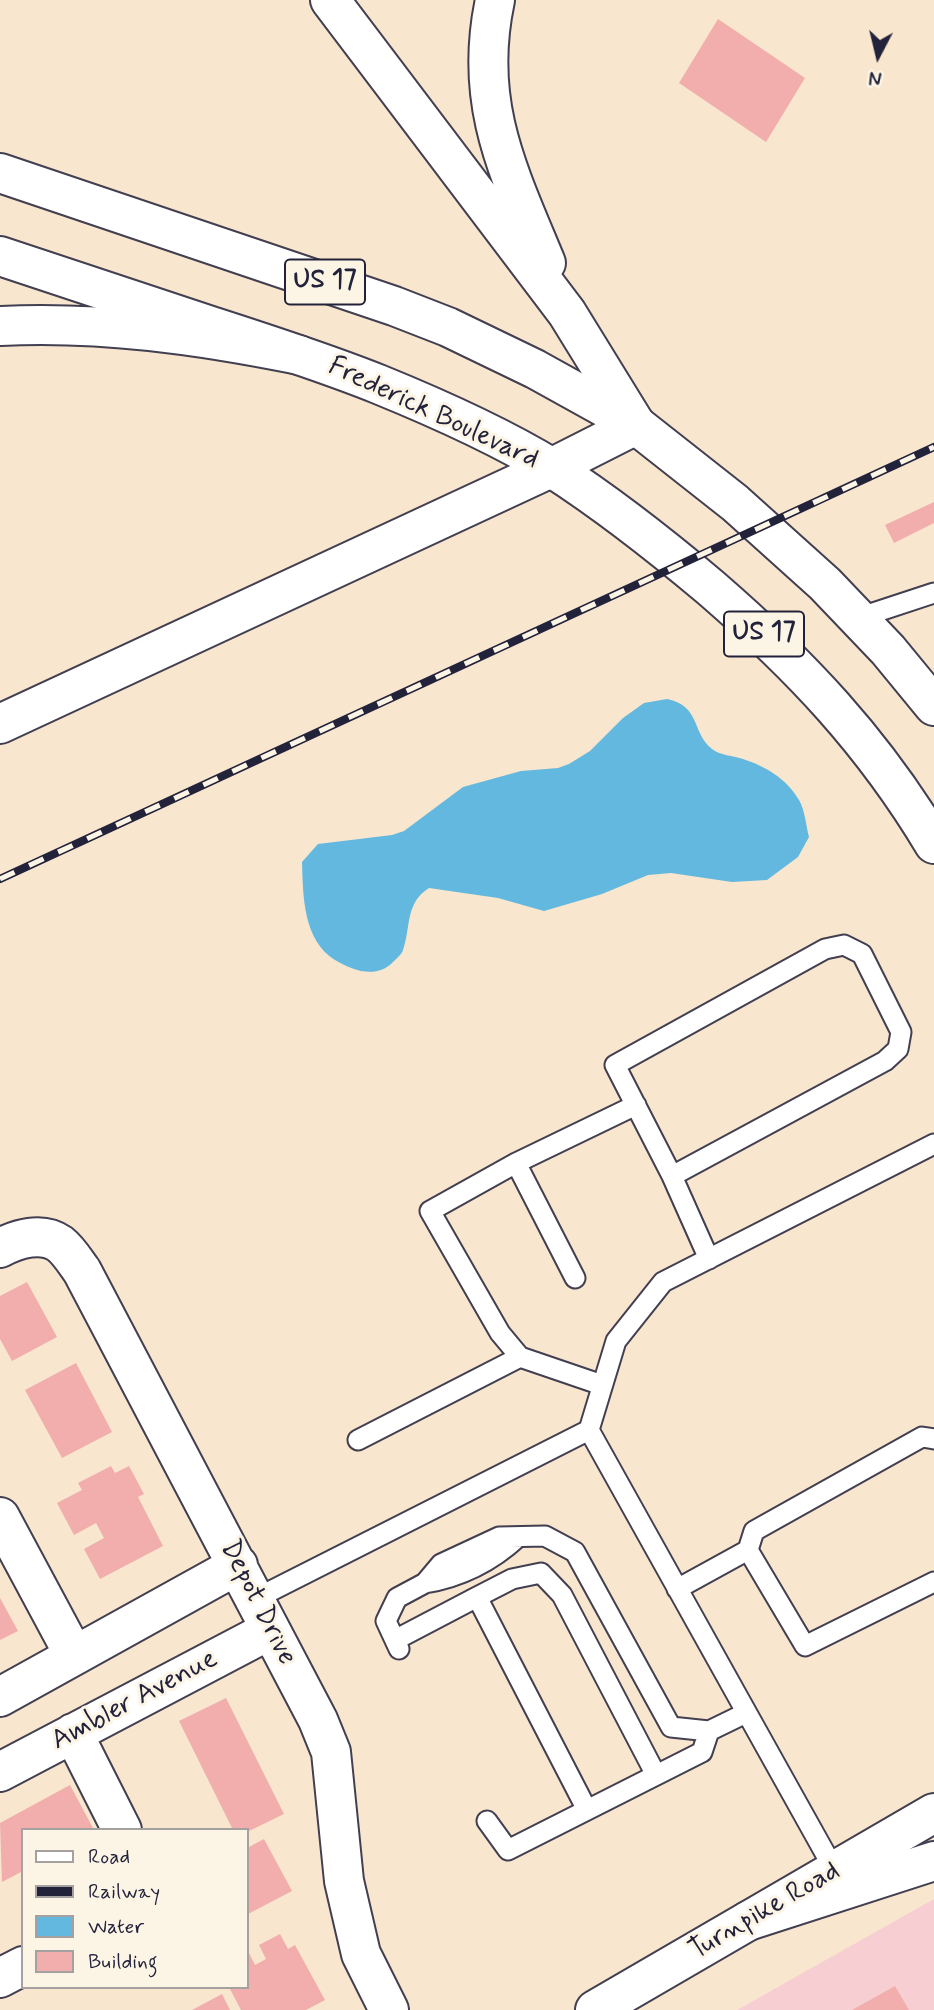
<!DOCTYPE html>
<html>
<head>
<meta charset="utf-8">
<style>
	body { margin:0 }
	#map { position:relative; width:934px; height:2010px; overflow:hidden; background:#f8e6ce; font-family:Mynerve,sans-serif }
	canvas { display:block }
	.legend { position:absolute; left:21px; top:1828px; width:228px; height:161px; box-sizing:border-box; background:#fcf5e5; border:2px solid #a5a1a1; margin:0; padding:9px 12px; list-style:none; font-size:21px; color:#22223b }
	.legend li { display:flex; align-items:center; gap:14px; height:35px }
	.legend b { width:35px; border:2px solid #a5a1a1 }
	.north { position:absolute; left:843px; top:21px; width:70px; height:70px; -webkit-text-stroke:5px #fcf5e5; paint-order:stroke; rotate:187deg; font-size:19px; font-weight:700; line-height:28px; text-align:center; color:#22223b }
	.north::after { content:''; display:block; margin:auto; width:24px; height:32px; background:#22223b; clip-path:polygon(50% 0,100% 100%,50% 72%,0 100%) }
</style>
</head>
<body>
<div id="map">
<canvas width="934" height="2010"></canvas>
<ul class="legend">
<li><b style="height:9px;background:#fff"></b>Road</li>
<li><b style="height:9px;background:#22223b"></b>Railway</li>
<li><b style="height:19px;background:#63b8df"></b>Water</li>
<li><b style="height:19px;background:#f1aeac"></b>Building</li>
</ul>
<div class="north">N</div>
</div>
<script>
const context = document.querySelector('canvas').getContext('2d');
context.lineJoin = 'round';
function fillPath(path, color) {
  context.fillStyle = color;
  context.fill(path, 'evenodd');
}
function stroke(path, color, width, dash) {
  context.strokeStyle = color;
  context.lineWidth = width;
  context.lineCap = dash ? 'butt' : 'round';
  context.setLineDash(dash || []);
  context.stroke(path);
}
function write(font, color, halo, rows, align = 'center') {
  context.font = font + ' Mynerve,sans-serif';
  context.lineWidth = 6;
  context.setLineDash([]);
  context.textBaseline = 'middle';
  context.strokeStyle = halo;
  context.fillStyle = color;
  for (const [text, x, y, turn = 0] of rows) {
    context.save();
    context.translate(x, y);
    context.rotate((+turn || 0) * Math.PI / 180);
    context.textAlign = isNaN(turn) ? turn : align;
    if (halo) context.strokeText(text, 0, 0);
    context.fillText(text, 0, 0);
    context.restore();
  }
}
fillPath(new Path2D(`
	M934,1899V2010H737Z`), '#f7cfd3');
fillPath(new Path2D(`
	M667,699C701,706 691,732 712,749C719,755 734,756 743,759C765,766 787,779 799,800C805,810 806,826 809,837L798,857L767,880L732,882L671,873L648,875L602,894L544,911L498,898L429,888C405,903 411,927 403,950C402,954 397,958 393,962C377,979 353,971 335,960C303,940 303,896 302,862L318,844L392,835L404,831L463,787L521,771L558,768L569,764L590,751L623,718L644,703Z`), '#63b8df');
fillPath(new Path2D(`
	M718,19L805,78L766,142L679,83Z
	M934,502V523L894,543L885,525Z
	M27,1282L57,1337L12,1361L0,1339V1296Z
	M76,1363L112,1432L62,1458L25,1390Z
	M111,1466L115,1473L129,1466L144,1494L138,1497L163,1546L100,1579L84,1549L104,1538L96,1523L74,1535L57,1503L82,1490L78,1483Z
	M0,1598L18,1631L0,1640Z
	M226,1698L284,1814L247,1832V1830H233L179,1721Z
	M70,1785L94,1830H23V1871L2,1882L0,1823Z
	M264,1839L292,1891L248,1914L247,1848Z
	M280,1934L288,1949L295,1945L325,2000L306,2010H241L229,1987H247V1949L255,1965L266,1959L259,1945Z
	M895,1986L909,2010H852Z
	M222,1994L230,2010H192Z`), '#f1aeac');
const lane = new Path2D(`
	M858,618L934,593
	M516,1163L575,1278
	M672,1176L885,1061L898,1049L901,1032L862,954L844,945L825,949L615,1065L672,1176L709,1259
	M602,1385L520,1357L500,1333L430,1211L516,1163L636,1105
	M589,1430L616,1341L663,1282L934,1144
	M358,1440L520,1357
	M748,1550L805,1646L934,1582
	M425,1583C461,1577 491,1562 518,1537
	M677,1589L748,1550L754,1531L922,1437L934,1439
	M255,1599L589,1430L835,1871
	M395,1640L477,1597
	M399,1649L386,1621L397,1598L425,1583L441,1564L499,1537L545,1536L575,1552L671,1727L709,1731L746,1713
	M587,1810L477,1597L512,1579L541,1573L562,1595L656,1775
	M487,1821L508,1850L702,1752L709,1731`);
const street = new Path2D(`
	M0,724L551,468L636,425
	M0,1248C17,1239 42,1231 60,1244C69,1251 76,1263 82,1271L318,1720L331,1752L344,1881L361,1954L389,2010
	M0,1517L74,1655
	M0,1697L238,1565
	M73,1733L122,1830
	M0,1772L270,1630
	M0,1978L23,1966`);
const secondary = new Path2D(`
	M595,2010L934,1813`);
const primary = new Path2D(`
	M0,173L394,306L448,327L535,369L636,425L735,503L825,584L888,650L934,706
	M0,256C70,279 141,303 211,326C267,344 323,362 378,384C437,408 498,435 552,468C608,504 660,545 711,588C801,666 873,742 934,844
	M748,1921L934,1861`);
const highway = new Path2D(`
	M330,0L567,313L636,425
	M495,0C473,103 508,171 546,263
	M0,326C101,321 200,335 299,355`);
stroke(lane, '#423f51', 23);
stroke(street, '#423f51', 42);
stroke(secondary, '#423f51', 42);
stroke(primary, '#423f51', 42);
stroke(highway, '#423f51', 42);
stroke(lane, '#fff', 19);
stroke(street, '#fff', 38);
stroke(secondary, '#fff', 38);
stroke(primary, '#fff', 38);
stroke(highway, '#fff', 38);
const rail = new Path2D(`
	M0,879L934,447`);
stroke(rail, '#22223b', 8);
stroke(rail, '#fcf5e5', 5, [16]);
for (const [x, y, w] of [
	[325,282,80],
	[764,634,80]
]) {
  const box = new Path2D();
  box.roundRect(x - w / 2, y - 22.5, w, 45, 5);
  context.fillStyle = '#fcf5e5';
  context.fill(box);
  stroke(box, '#22223b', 2);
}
write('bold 26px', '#22223b', null, [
	["US 17",325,282],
	["US 17",764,634]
]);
write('28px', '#22223b', '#fcf5e5', [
	["Frederick Boulevard",433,414,25],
	["Depot Drive",257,1603,63],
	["Ambler Avenue",135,1701,-28],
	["Turnpike Road",765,1912,-30]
]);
</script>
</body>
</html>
